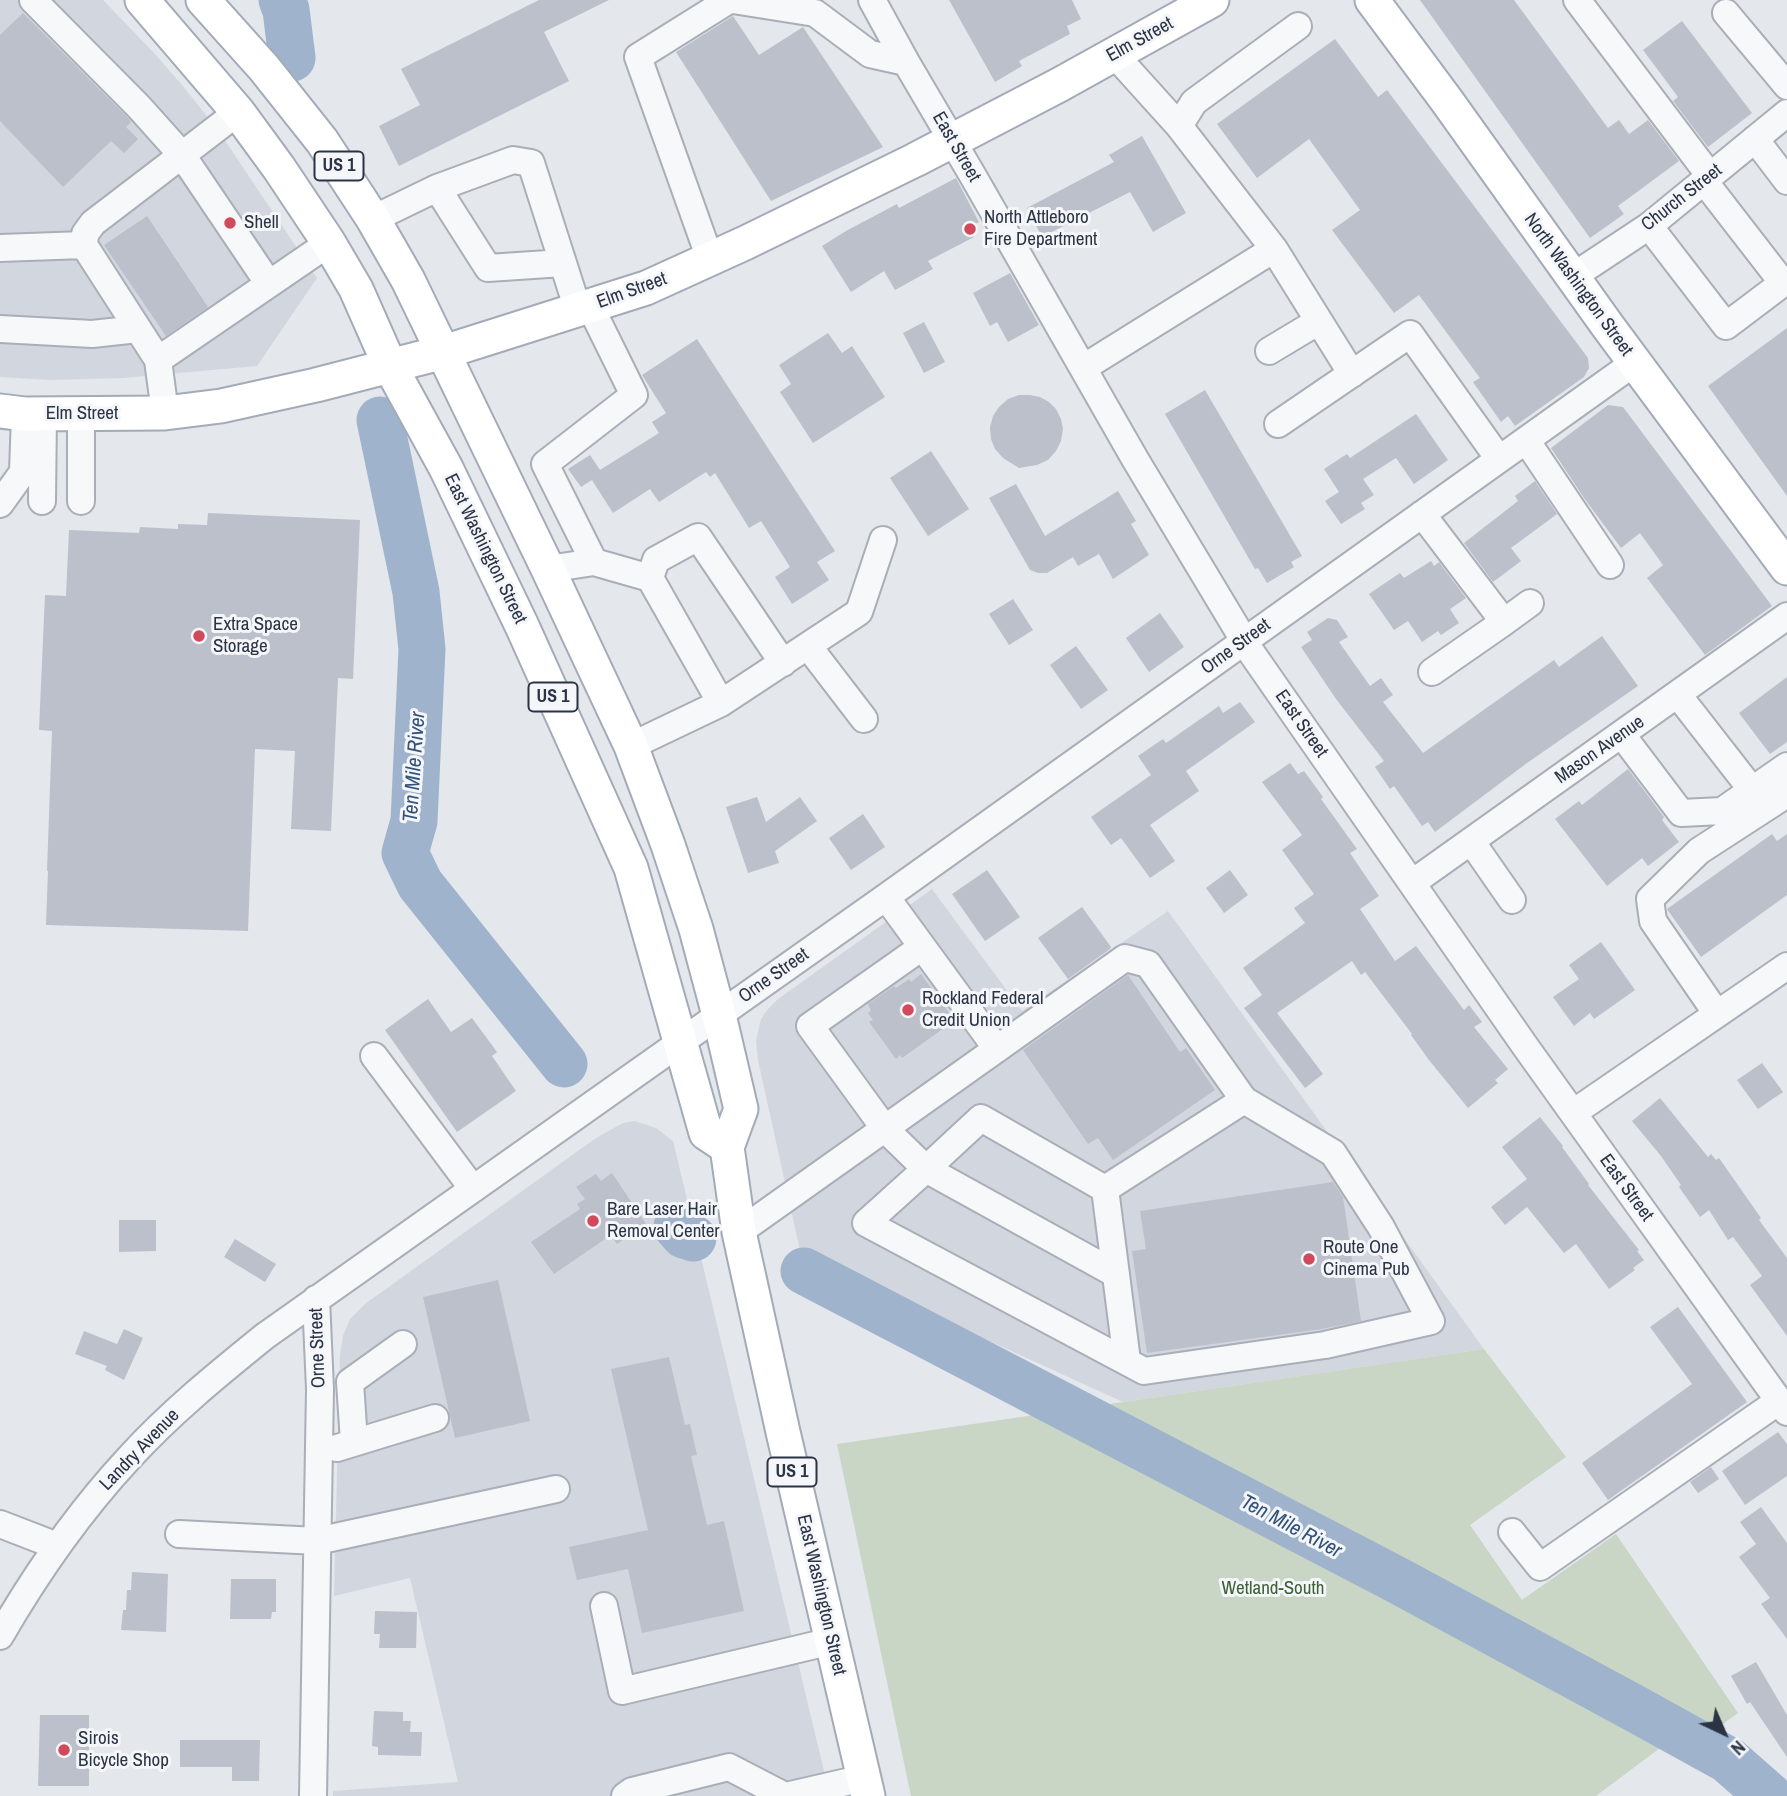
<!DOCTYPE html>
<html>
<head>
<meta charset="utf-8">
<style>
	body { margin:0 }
	#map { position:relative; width:1787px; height:1796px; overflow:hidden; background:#e4e7ec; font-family:"Archivo Narrow",sans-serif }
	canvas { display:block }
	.north { position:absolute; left:1689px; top:1698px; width:70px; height:70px; -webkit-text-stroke:5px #f4f6f9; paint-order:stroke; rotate:136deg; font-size:19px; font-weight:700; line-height:28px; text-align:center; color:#2b3445 }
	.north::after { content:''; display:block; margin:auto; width:24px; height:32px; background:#2b3445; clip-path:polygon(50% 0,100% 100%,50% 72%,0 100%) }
</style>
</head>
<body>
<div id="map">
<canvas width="1787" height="1796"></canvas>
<div class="north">N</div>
</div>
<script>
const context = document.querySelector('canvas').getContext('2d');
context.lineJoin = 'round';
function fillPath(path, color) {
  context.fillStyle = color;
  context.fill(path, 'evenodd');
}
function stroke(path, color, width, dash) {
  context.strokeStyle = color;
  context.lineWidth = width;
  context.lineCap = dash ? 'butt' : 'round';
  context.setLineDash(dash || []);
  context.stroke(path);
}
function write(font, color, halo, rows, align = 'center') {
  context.font = font + ' "Archivo Narrow",sans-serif';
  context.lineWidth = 6;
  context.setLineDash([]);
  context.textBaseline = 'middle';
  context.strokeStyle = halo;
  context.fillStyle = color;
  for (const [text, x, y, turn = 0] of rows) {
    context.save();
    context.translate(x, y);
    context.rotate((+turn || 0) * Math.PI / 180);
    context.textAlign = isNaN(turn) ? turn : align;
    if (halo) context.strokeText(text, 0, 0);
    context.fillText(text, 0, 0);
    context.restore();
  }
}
fillPath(new Path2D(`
	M0,0H103L154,53L182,85L218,130L317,278L257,366L123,378L51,380L0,377Z
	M932,889L1022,1011L1168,911L1484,1349L1123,1402L801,1255L758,1060L756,1041L761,1019L768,1009L778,999Z
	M635,1121L656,1128L673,1141L830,1796H333V1791L458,1782L410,1578L334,1596L340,1355L343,1336L350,1319L365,1304L596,1138L623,1123Z`), '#d2d6de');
fillPath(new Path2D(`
	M1484,1349L1566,1457L1470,1525L1522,1600L1616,1534L1738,1713L1706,1736L1692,1724L1596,1796H911L837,1444Z`), '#c9d6c5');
stroke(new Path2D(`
	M282,0L286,10L292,58
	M380,420L416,592L422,649L414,821L405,853L420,884L564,1064
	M677,1227L684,1235L693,1238
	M804,1271L1397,1580L1634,1708L1728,1760L1769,1796`), '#9fb4cc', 47);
fillPath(new Path2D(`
	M539,0H609L544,32L569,81L399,166L379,126L420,105L401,69Z
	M949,0H1072L1081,19L1067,26L1070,34L1019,61L1022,66L995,82Z
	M1420,0H1514L1608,128L1619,120L1629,134L1648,120L1679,161L1618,206L1624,214L1590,238Z
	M23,13L128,118L131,122L126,127L138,139L124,153L111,141L63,187L0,121V35Z
	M733,16L759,55L803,27L883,147L771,201L676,52Z
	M1682,21L1752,113L1708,147L1673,101L1678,97L1643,50Z
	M1335,39L1378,97L1387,90L1588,358L1589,368L1584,377L1515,426L1508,416L1501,422L1473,382L1480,378L1419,295L1394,313L1332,230L1360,210L1309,139L1257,178L1217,124Z
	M1142,136L1186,213L1153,232L1130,192L1042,237L1027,208L1114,162L1109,155Z
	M956,178L979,222L969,227L974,237L928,261L933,269L895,290L884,271L851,292L822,246L846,231L897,204L899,208Z
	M147,216L208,307L166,336L104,245Z
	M1010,273L1039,325L1008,342L997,322L990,326L973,293Z
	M924,322L945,362L924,373L903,333Z
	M1787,328V496L1708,386Z
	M828,333L842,353L852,346L885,397L813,443L780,392L791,384L779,365Z
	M697,339L835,551L817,562L829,580L792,604L775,577L790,567L761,521L749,528L715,473L710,477L706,472L659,502L650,489L613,513L592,480L581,487L568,469L590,455L600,470L659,433L652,422L666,413L642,375Z
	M1205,390L1302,556L1291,562L1294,567L1267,583L1258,568L1255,569L1165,414Z
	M1019,395H1030L1040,397L1049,402L1056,409L1061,419L1063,429L1061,441L1056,451L1048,460L1037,465L1019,468L1003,458L995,449L991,439L990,427L993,416L999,407L1008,399Z
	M1608,405L1623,407L1772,606L1705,655L1647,578L1663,565L1640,533L1621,548L1584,498L1551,448Z
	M1416,414L1448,460L1414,484L1396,458L1363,479L1374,495L1361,503L1365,509L1341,524L1325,501L1339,492L1324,469L1347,454L1350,458Z
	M931,451L969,509L928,536L890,478Z
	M1535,481L1557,514L1511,548L1521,561L1493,582L1464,543L1518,501L1515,496Z
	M1016,484L1045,536L1118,491L1136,521L1131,524L1149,555L1113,579L1099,554L1078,566L1073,557L1047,573H1038L1030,570L989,498Z
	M208,513L360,520L353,679L338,678L331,831L291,829L295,751L255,749L248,931L46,925L48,871H47L52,731L39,730L45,595L66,596L69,530L139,533L140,527L178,529V524L207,525Z
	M1431,561L1434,566L1439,562L1466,598L1450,609L1459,623L1441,635L1438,631L1422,642L1408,621L1394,630L1369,594L1400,573L1404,578Z
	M1013,599L1033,630L1009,645L989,614Z
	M1160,613L1184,647L1149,672L1126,638Z
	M1328,618L1337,620L1348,637L1339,642L1370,686L1381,678L1393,695L1383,702L1423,753L1554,660L1559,667L1602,636L1638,686L1527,763L1435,832L1428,822L1422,826L1394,786L1390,789L1375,767L1384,761L1336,699L1301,647L1312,640L1307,632Z
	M1076,646L1108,690L1081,709L1050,665Z
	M1787,677V742L1770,754L1739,713Z
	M1240,702L1255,722L1186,771L1199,791L1150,825L1175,861L1150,878L1121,838L1111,845L1091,817L1151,775L1138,756L1163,739L1166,743L1219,706L1223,713Z
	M1290,763L1298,774L1304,771L1323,797L1321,799L1357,849L1350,853L1379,896L1360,909L1395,961L1416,946L1464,1010L1469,1005L1482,1022L1474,1027L1508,1069L1495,1080L1498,1083L1468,1108L1429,1060L1411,1035L1412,1034L1365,972L1361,975L1352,961L1277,1013L1323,1074L1305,1088L1244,1008L1262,995L1243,968L1305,923L1294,908L1314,894L1282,850L1302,835L1262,782Z
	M1628,769L1664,817L1662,820L1679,842L1648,866L1642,858L1607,886L1555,819L1579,801L1582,805Z
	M757,797L766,822L800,797L817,821L775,851L779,863L748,873L726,807Z
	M863,814L885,847L851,870L829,838Z
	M1772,834L1777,841L1787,834V895L1701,957L1667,909Z
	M987,870L1020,917L985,941L952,894Z
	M1230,870L1248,895L1224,913L1206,888Z
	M1082,907L1111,947L1110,949L1068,979L1038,938Z
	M1601,942L1635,990L1594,1019L1590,1013L1574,1026L1553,997L1579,979L1569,965Z
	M921,974L950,1014L939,1021L944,1028L902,1058L900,1055L896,1059L869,1022L873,1020L868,1013L871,1011L868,1004L894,986L896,988L909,979L911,982Z
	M1128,975L1180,1052L1186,1048L1215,1090L1113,1160L1098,1138L1088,1144L1023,1050Z
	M428,999L451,1032L472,1018L497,1052L492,1056L516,1091L457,1132L385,1030Z
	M1762,1063L1783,1092L1758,1109L1737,1080Z
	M1660,1098L1708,1157L1711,1154L1716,1160L1719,1158L1761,1218L1759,1220L1787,1258V1336L1750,1285L1762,1276L1733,1237L1728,1240L1709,1210L1700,1217L1679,1187L1681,1185L1661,1156L1632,1121Z
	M1540,1117L1563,1146L1562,1147L1589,1184L1588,1185L1639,1250L1637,1251L1644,1260L1633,1268L1635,1270L1609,1289L1576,1244L1564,1253L1527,1207L1505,1225L1491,1207L1527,1179L1502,1147Z
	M612,1173L646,1224L617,1244L611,1235L554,1274L531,1242L580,1209L577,1204L585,1199L576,1187L596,1174L601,1181Z
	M1333,1182L1343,1197L1361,1321L1322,1329L1147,1353L1132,1251L1146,1249L1140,1211Z
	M119,1220H156V1251L119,1252Z
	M235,1239L276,1264L265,1282L224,1257Z
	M498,1280L530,1421L455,1438L423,1297Z
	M1678,1307L1747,1402L1608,1500L1582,1463L1692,1384L1650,1327Z
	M124,1329L143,1338L124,1380L105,1370L107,1366L75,1354L84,1331L117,1344Z
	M669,1357L685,1425L690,1424L697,1455L691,1456L707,1525L724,1521L744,1611L642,1633L628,1569L577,1580L569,1547L648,1530L611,1369Z
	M1778,1432L1787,1444V1476L1745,1505L1722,1471Z
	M1711,1467L1719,1479L1698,1493L1690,1482Z
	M1761,1507L1787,1543V1639L1761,1604L1770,1598L1739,1557L1756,1544L1740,1522Z
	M132,1572L168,1574L166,1632L121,1630L123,1610H126L127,1590H131Z
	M231,1579H276V1612H272L271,1619H230Z
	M375,1611L417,1612L416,1648H379L380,1634H374Z
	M1756,1662L1787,1715V1757L1750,1702L1747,1704L1731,1676Z
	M374,1711L403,1712V1721H411L410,1732H422L421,1756L378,1755V1747L372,1746Z
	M40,1715H89V1786H38Z
	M180,1740H260L259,1781H232V1767H180Z`), '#bbc0ca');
const minor = new Path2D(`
	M33,0L139,107L182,155L93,223L85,234L84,245L158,360L165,413
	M733,0L815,13L870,54L906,62
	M872,0L906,62L973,176L1135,459L1251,652L1525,1046L1787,1412
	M1577,0L1710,176
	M1726,13L1787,86
	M1114,54L1179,126
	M238,112L182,155L269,284
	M1755,139L1787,181
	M1704,181L1783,283
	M437,188L488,268L563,263
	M373,219L437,188L513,160L531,163L578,310
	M1649,226L1726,326L1787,280
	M0,248L84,245
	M1274,249L1179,126L1194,102L1298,26
	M710,259L638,57L729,0
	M1572,277L1649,226L1787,113
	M590,306L634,395L545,464L594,562L650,578L721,703L631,746
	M0,329L92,334L138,329
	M1269,351L1319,321
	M158,360L329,243
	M1083,368L1274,249L1352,374
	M81,414V501
	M1278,424L1410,334L1499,459
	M1526,440L1610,565
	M42,501L43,414
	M0,504L23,472L25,414
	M1422,514L1504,622L1530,603
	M548,569L594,562
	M650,578L656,560L698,537L783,663
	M808,646L864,719
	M1432,672L1504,622
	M1678,695L1752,790
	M721,703L859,612L883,540
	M1622,735L1681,813L1722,811L1787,766
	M1471,841L1512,900
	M1412,883L1787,616
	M886,897L997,1049
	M1717,1014L1653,921L1650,899L1699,851L1787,794
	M374,1056L473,1189
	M1573,1113L1787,966
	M1105,1189L981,1118L926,1169L1116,1274
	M739,1232C867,1141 996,1050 1125,958L1148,964L1244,1100L1333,1153L1381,1227L1431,1321L1325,1345L1144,1371L866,1223L926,1169L885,1129L810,1026L922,947
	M1127,1361L1105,1189L1244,1100
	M354,1442L350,1382L403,1344
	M337,1448L435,1418
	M0,1524L57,1546
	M1512,1532L1540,1567L1779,1401
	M179,1534L317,1541L556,1489
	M604,1606L622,1691L832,1641
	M0,1636C37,1572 79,1512 129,1458C170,1413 218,1374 265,1336L886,897L1634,363
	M313,1796L320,1389L316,1299
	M625,1796L632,1791L729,1767L785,1796
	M786,1796L864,1778`);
const major = new Path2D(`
	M142,0L238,112L279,168L329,243L356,289L390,366L446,468L522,626L631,868L706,1133L727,1147
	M203,0L264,68L322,141L373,219L408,280L548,569L631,746L668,845L696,929L719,1015L741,1109L727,1147L739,1232L783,1432L868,1796
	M1372,0L1447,101L1607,325L1787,568
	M0,411L25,414L165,413L221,406L316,385L444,352L646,288L745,243L915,160L1059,85L1212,0`);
stroke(minor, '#a9aeb7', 30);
stroke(major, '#a3abb8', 37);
stroke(minor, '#f7f8fa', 26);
stroke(major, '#fff', 33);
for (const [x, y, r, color] of [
	[230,223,7,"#d1495b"],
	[970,229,7,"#d1495b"],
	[199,636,7,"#d1495b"],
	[908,1010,7,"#d1495b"],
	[593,1221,7,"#d1495b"],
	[1309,1259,7,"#d1495b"],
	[64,1750,7,"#d1495b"]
]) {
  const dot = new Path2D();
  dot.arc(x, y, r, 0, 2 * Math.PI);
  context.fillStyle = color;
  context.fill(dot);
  stroke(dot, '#f4f6f9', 2.5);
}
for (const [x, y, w] of [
	[339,166,49],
	[553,697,49],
	[792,1472,49]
]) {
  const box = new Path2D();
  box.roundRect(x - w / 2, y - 14.5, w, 29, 5);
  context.fillStyle = '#f4f6f9';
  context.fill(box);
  stroke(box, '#2b3445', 2);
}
write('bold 18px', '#2b3445', null, [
	["US 1",339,166],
	["US 1",553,697],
	["US 1",792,1472]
]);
write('19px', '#2b3445', '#f4f6f9', [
	["Elm Street",1140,40,-29],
	["East Street",956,147,60],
	["Church Street",1682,198,-38],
	["North Washington Street",1578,285,54],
	["Elm Street",632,291,-20],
	["Elm Street",82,414],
	["East Washington Street",485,549,64],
	["Orne Street",1236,647,-36],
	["East Street",1301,724,55],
	["Mason Avenue",1600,750,-35],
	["Orne Street",774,976,-35],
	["East Street",1626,1188,54],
	["Orne Street",318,1348,-92],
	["Landry Avenue",140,1450,-46],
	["East Washington Street",821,1595,77]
]);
write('19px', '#2b3445', '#f4f6f9', [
	["North Attleboro",984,218],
	["Fire Department",984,240],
	["Shell",244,223],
	["Extra Space",213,625],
	["Storage",213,647],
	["Rockland Federal",922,999],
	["Credit Union",922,1021],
	["Bare Laser Hair",607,1210],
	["Removal Center",607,1232],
	["Route One",1323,1248],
	["Cinema Pub",1323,1270],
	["Sirois",78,1739],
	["Bicycle Shop",78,1761]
], 'left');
write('19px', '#3f6138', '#f4f6f9', [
	["Wetland-South",1273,1589]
]);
write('italic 21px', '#34527a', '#f4f6f9', [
	["Ten Mile River",415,767,-86],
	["Ten Mile River",1291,1527,28]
]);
</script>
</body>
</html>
